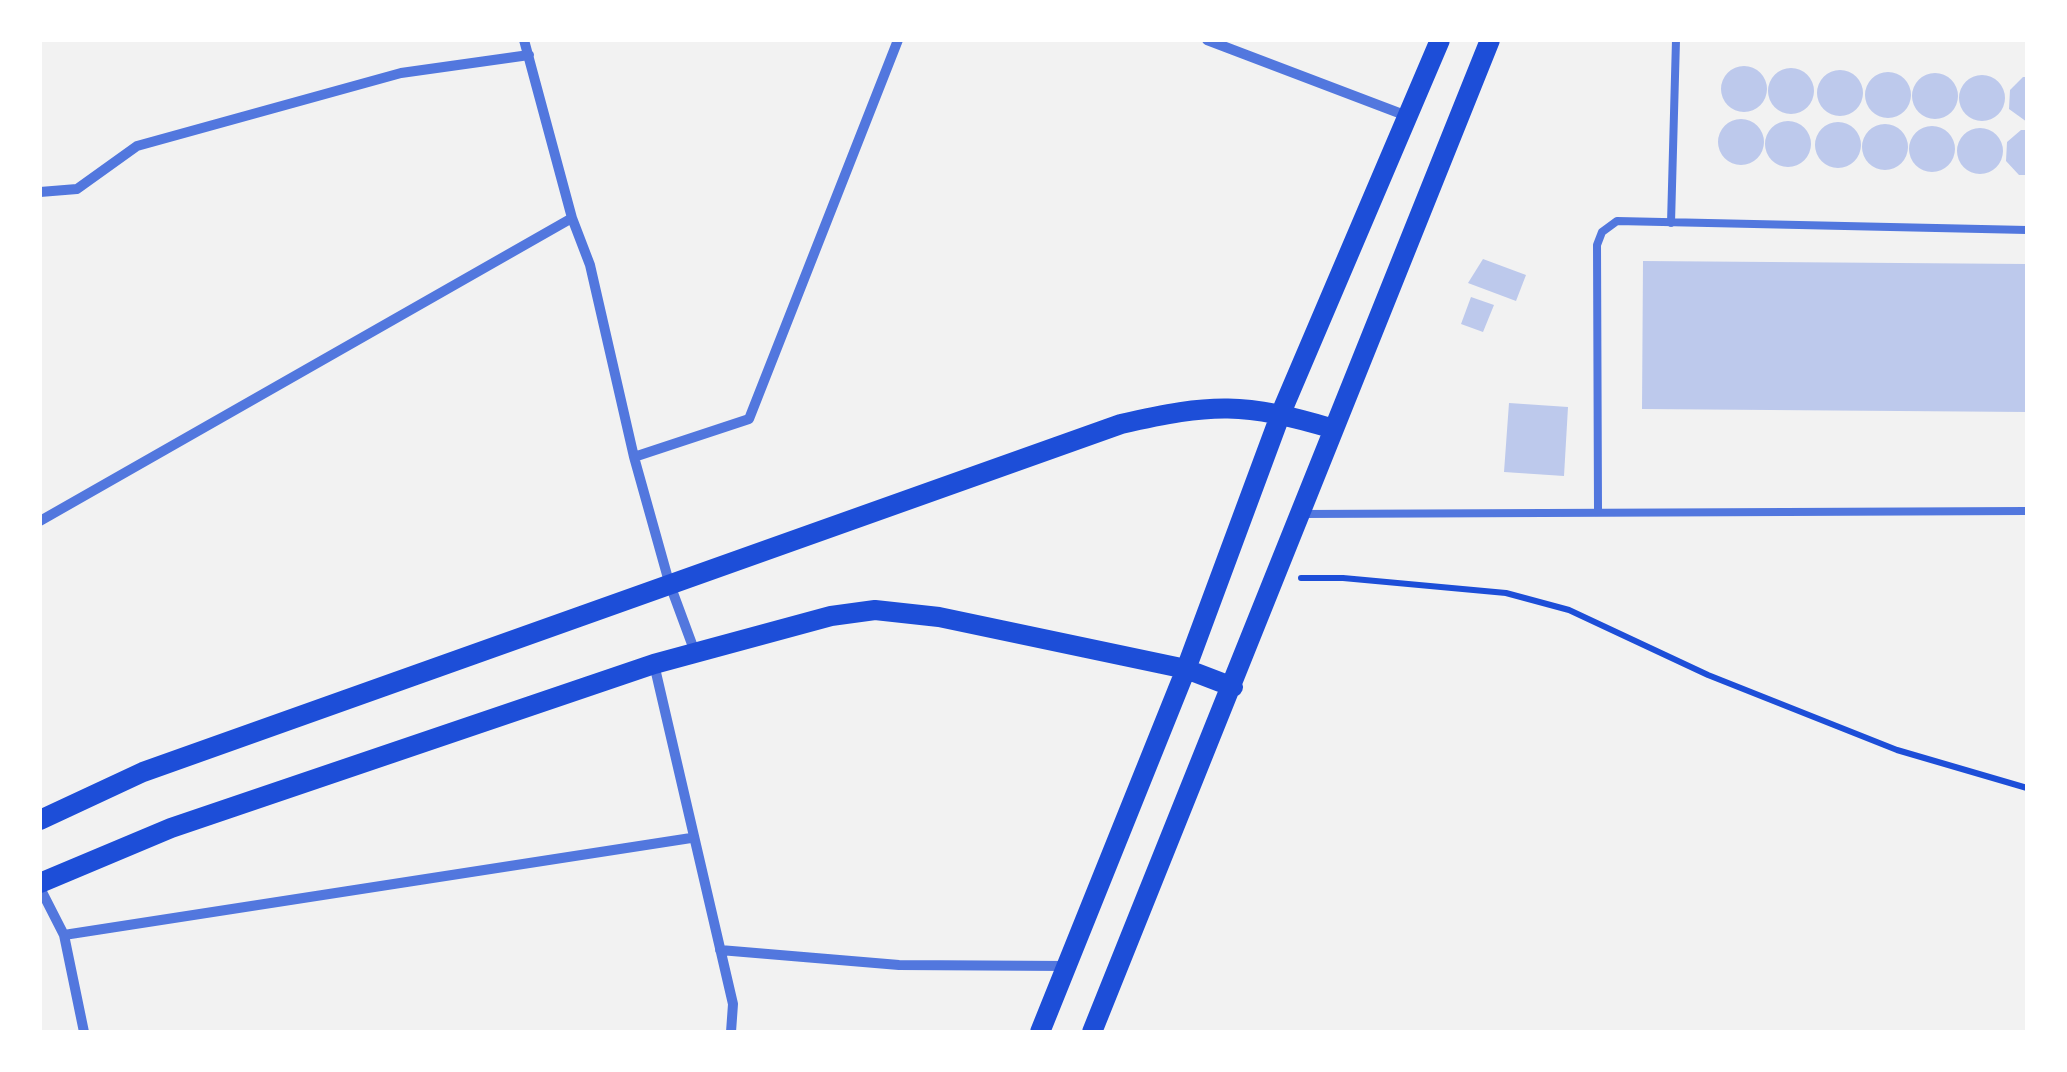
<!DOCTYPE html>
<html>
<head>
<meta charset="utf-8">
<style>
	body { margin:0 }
	#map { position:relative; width:2067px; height:1072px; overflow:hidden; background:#f2f2f2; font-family:Cabin,sans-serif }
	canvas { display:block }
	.frame { position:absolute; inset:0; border:42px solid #fff; pointer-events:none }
</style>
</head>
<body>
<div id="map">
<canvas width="2067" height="1072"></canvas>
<div class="frame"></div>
</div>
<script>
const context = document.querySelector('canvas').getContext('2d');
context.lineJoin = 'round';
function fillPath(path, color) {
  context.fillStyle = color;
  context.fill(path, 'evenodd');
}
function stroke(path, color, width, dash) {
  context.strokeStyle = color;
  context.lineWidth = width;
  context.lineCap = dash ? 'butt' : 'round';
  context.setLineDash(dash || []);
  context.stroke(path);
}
fillPath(new Path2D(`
	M1721 89a23 23 0 1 1 46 0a23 23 0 1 1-46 0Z
	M1768 91a23 23 0 1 1 46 0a23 23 0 1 1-46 0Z
	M1817 93a23 23 0 1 1 46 0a23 23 0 1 1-46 0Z
	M1865 95a23 23 0 1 1 46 0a23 23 0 1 1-46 0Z
	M1912 96a23 23 0 1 1 46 0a23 23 0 1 1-46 0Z
	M1959 98a23 23 0 1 1 46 0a23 23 0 1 1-46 0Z
	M2023,77H2027V122L2009,109L2010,90Z
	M1718 142a23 23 0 1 1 46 0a23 23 0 1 1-46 0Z
	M1765 144a23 23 0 1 1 46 0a23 23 0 1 1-46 0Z
	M1815 145a23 23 0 1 1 46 0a23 23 0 1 1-46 0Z
	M1862 147a23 23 0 1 1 46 0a23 23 0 1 1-46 0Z
	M1909 149a23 23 0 1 1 46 0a23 23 0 1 1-46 0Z
	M1957 151a23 23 0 1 1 46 0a23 23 0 1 1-46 0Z
	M2021,130H2027V175H2019L2006,161L2007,142Z
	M1483,259L1526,275L1516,301L1468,283Z
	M1643,261L2027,264V412L1642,409Z
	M1471,297L1494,305L1483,332L1461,324Z
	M1509,403L1568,407L1564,476L1504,472Z`), '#bdc9ec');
stroke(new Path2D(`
	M1301,578H1343L1506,593L1569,610L1708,675L1897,750L2027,788`), '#1d4ed8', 6);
stroke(new Path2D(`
	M1671,223L1676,40
	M1598,511L1597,245L1602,232L1617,221L2027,230
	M1302,514L2027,511`), '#5277de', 8);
stroke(new Path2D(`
	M524,40L572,218L590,265L634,457L669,582L696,655
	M1207,40L1407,116
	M40,192L77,189L137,146L401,73L529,55
	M634,457L749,419L898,40
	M40,521L572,218
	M654,664L733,1004L731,1032
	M40,888L64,935
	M720,950L899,965L1066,966
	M84,1032L64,935L691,838`), '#5277de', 10);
stroke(new Path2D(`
	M40,820L143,772L1121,424C1213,403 1243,402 1334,429
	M40,883L171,828L654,664L831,616L875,610L939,617L1186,669L1233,687
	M1040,1032L1186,669L1281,413L1440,40
	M1092,1032L1490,40`), '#1d4ed8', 20);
</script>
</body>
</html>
